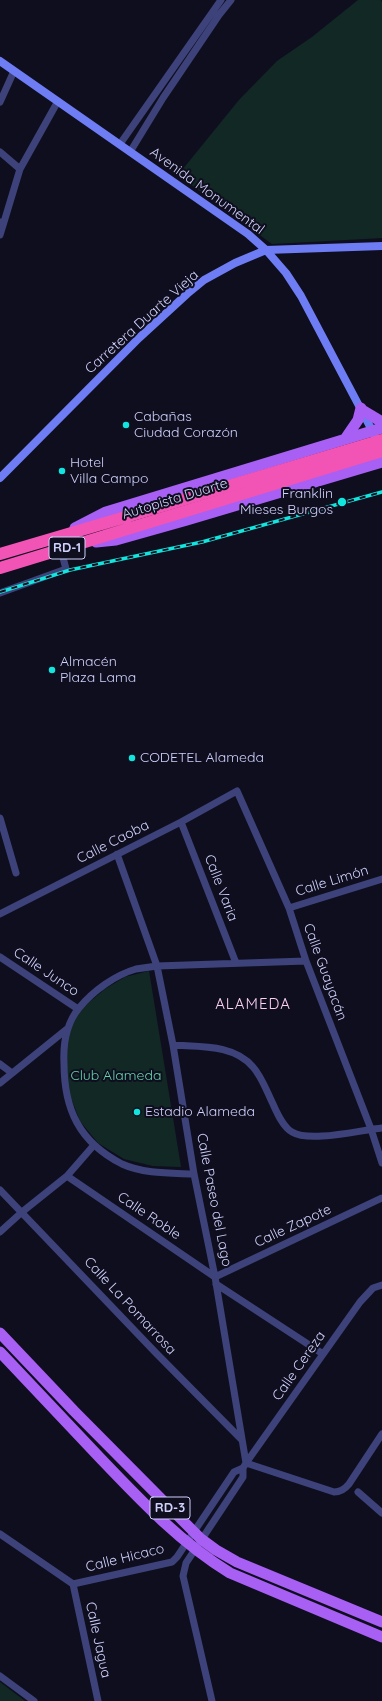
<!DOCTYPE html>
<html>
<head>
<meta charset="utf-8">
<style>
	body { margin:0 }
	canvas { display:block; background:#0f0e1f }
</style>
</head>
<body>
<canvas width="382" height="1701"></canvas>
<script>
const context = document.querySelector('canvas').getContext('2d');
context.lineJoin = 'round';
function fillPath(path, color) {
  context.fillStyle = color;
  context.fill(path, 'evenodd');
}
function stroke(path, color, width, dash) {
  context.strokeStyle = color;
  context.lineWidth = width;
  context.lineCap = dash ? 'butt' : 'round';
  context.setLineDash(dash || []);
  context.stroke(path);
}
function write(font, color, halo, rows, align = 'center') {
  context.font = font + ' Quicksand,sans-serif';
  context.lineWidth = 4;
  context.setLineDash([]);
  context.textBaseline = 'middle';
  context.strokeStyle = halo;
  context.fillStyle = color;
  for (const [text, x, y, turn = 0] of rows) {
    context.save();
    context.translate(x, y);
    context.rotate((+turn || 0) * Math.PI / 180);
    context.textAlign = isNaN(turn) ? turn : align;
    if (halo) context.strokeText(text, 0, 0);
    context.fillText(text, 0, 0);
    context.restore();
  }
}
fillPath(new Path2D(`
	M358,0H381L382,2V238L272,244L178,175L239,100L277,61L312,37Z
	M149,971L181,1167L153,1166L124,1159L98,1143L80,1121L67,1088L66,1039L80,1010L105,989L125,977Z
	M0,1682L25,1701H0Z`), '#122824');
stroke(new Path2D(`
	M0,102L14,71
	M120,144L221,0
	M0,152L20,169
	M130,152L163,98L219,15L231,0
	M0,222H4L20,169L58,101
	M0,235L4,222
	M0,593L66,569L61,550
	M0,818L16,873
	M181,822L236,963
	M117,854L157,966L173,1045L194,1174L215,1277L246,1463L334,1492C340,1492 345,1489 349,1484L382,1434
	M289,908L382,879
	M0,914L181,822L237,791L289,908L306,961L371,1129L382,1163
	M0,957L78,1009
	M173,1045C200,1047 234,1044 253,1067C262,1077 267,1092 273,1104C277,1113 283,1127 292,1132C310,1143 360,1130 382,1128
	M0,1064L12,1073
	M0,1083L67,1029
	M194,1174C170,1173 144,1174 122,1164C79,1142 64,1109 64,1063C63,1043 66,1024 79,1008C93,991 115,975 136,969C143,968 150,967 157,966L306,961
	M67,1176L215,1277L382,1198
	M0,1190L156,1353L242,1440
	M0,1232L22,1212L67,1176L94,1145
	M216,1284L323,1354
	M358,1492L382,1513
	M0,1534L73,1584
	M73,1584L172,1562L177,1557L234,1472L243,1468
	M73,1584L98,1701
	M0,1676L34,1701
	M212,1701L183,1576L186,1563L243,1477V1468L246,1463L360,1302L373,1288L382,1285`), '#3d437a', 7);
stroke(new Path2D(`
	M0,61L248,234L266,250L286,273L301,296L375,436
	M0,478L139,338L187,294L204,280L235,263L266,250L382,246`), '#6e7df4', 8);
stroke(new Path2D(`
	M362,410L382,422
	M345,439L358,420L361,408
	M75,528L106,512L382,428
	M96,542L116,540L187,520L382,462
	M0,1333L74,1411L201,1539L216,1550L237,1562L382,1622
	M0,1352C34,1388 68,1424 102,1460C142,1502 181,1543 230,1573L382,1637`), '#a85ff3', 11);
stroke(new Path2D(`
	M0,554L129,516
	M0,568L382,451`), '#f254b5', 12);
const rail = new Path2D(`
	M0,592L70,570L202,542L382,492`);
stroke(rail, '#12e5de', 3.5);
stroke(rail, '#0f0e1f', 2, [6]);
stroke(new Path2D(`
	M129,516L382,440`), '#f254b5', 12);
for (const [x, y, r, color] of [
	[126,425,4,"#12e5de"],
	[62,471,4,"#12e5de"],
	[342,502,5,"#12e5de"],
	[52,670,4,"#12e5de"],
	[132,758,4,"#12e5de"],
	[137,1112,4,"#12e5de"]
]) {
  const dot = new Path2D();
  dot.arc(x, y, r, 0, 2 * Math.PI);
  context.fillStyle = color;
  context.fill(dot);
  stroke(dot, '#0f0e1f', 1.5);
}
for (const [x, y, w] of [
	[67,548,36],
	[170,1508,40]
]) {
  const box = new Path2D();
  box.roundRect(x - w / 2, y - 11, w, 22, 3);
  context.fillStyle = '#0f0e1f';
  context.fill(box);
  stroke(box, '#cfd0fb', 1);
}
write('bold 13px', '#cfd0fb', null, [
	["RD-1",67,548],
	["RD-3",170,1508]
]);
write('14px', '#cfd0fb', '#0f0e1f', [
	["Avenida Monumental",207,191,36],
	["Carretera Duarte Vieja",142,322,-42],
	["Autopista Duarte",175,499,-17],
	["Calle Caoba",113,842,-27],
	["Calle Limón",332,881,-17],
	["Calle Varia",221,888,69],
	["Calle Junco",46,972,34],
	["Calle Guayacán",325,972,70],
	["Calle Paseo del Lago",214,1200,79],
	["Calle Roble",149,1216,34],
	["Calle Zapote",293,1226,-25],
	["Calle La Pomarrosa",130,1306,47],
	["Calle Cereza",299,1366,-55],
	["Calle Hicaco",125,1558,-14],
	["Calle Jagua",98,1640,78]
]);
write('14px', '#cfd0fb', '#0f0e1f', [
	["Cabañas",134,417],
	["Ciudad Corazón",134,433],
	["Hotel",70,463],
	["Villa Campo",70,479],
	["Franklin",333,494,"right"],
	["Mieses Burgos",333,510,"right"],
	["Almacén",60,662],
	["Plaza Lama",60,678],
	["CODETEL Alameda",140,758],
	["Estadio Alameda",145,1112]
], 'left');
write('14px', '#62d5a9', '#0f0e1f', [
	["Club Alameda",116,1076]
]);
context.letterSpacing = '1px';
write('15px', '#fbd1f2', '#0f0e1f', [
	["ALAMEDA",253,1004]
]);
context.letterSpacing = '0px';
</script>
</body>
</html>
